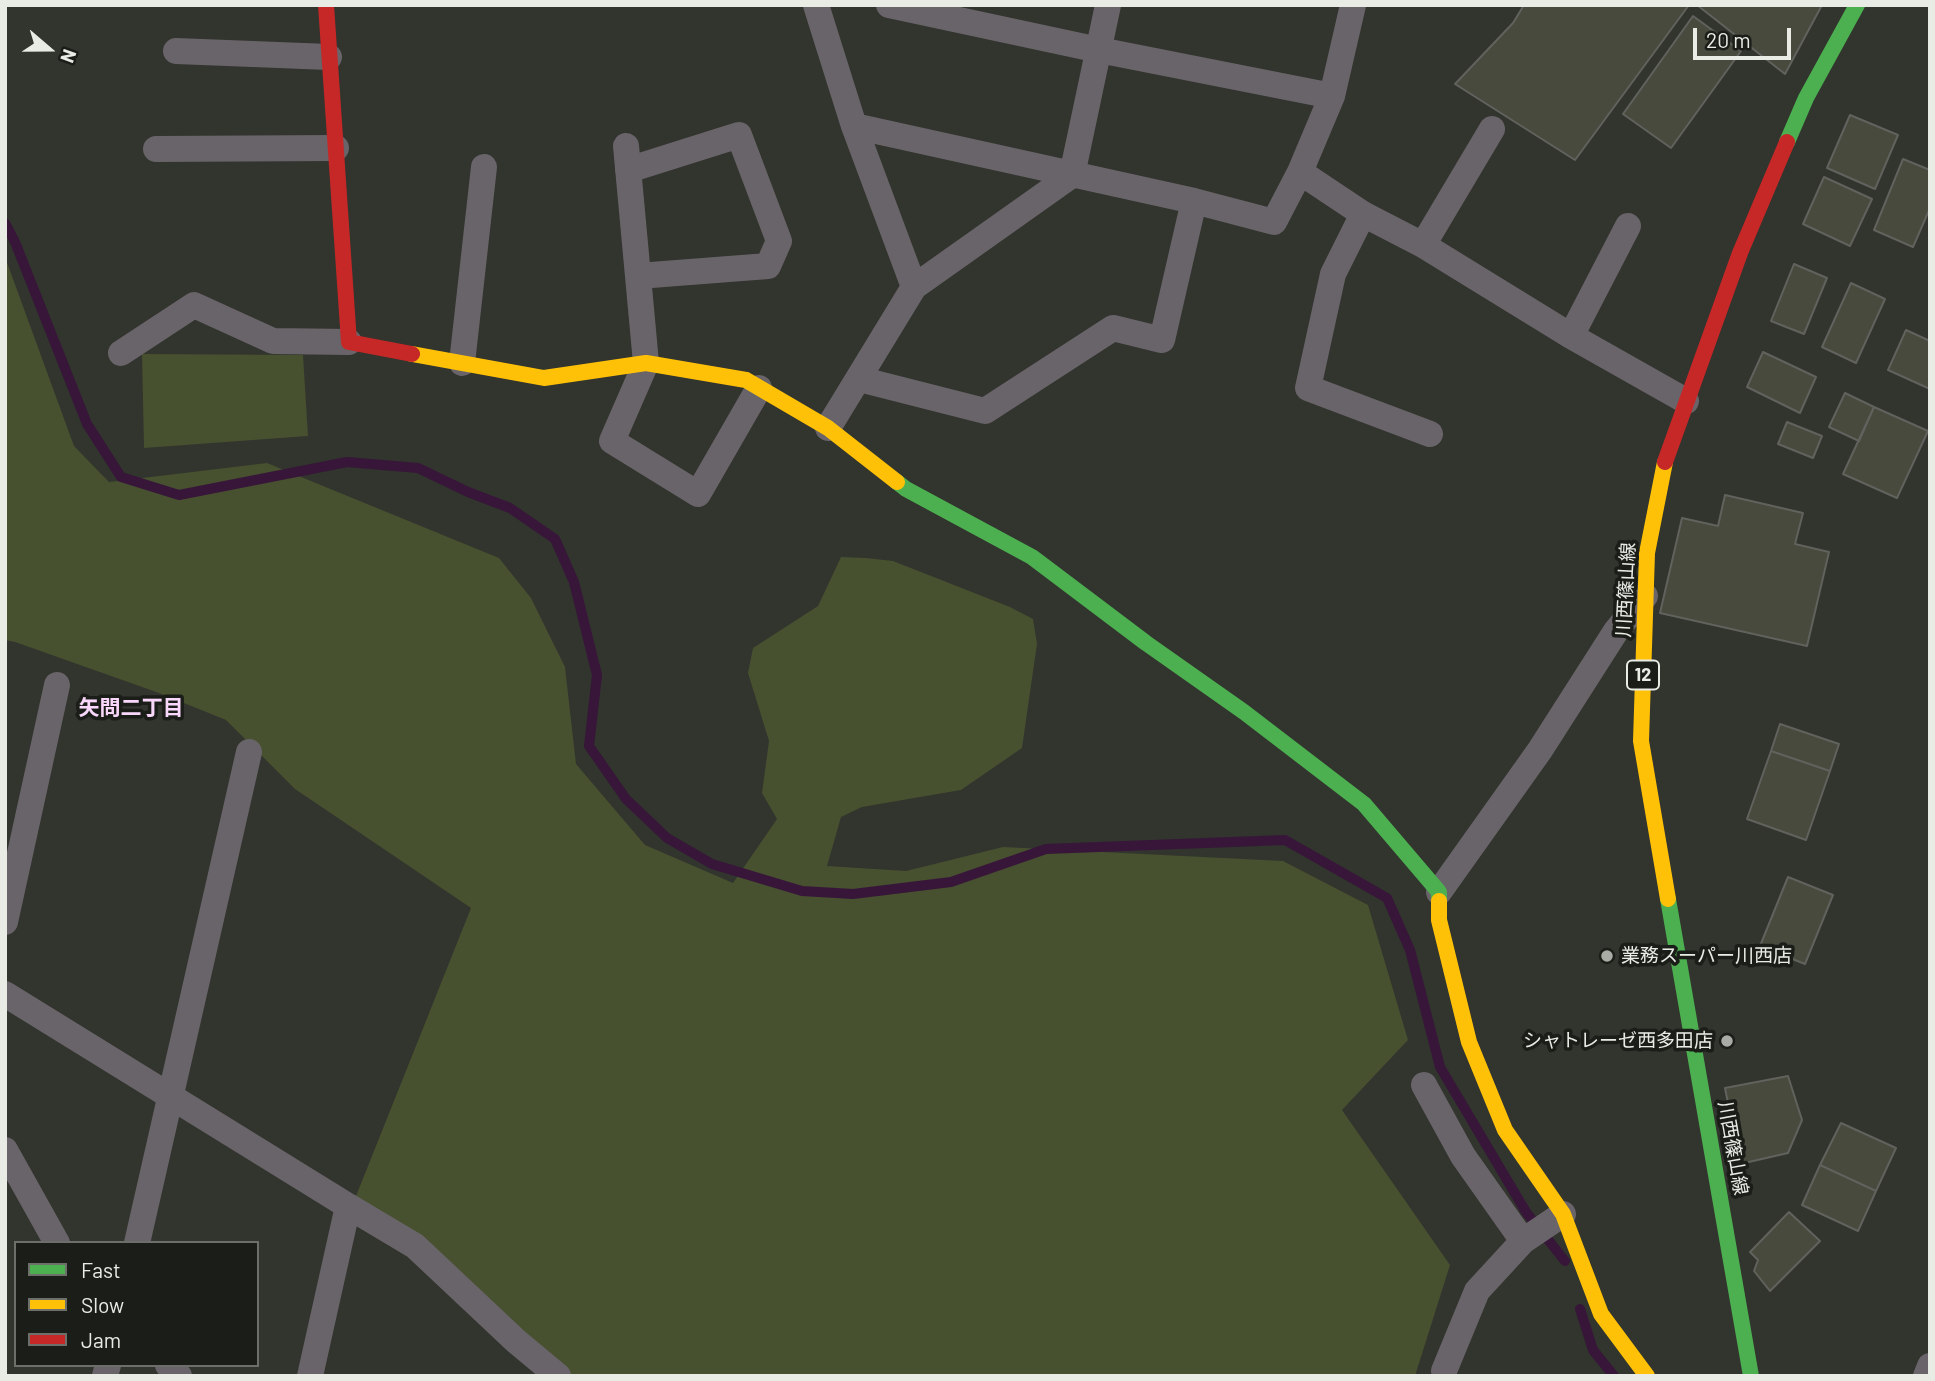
<!DOCTYPE html>
<html>
<head>
<meta charset="utf-8">
<style>
	body { margin:0 }
	#map { position:relative; width:1935px; height:1381px; overflow:hidden; background:#32342e; font-family:Barlow,sans-serif }
	canvas { display:block }
	.frame { position:absolute; inset:0; border:7px solid #e9ece5; pointer-events:none }
	.legend { position:absolute; left:14px; top:1241px; width:245px; height:126px; box-sizing:border-box; background:#1b1d18; border:2px solid #6d706a; margin:0; padding:9px 12px; list-style:none; font-size:21px; color:#e9ece5 }
	.legend li { display:flex; align-items:center; gap:14px; height:35px }
	.legend b { width:35px; border:2px solid #6d706a }
	.north { position:absolute; left:14px; top:14px; width:70px; height:70px; -webkit-text-stroke:5px #1b1d18; paint-order:stroke; rotate:110deg; font-size:19px; font-weight:700; line-height:28px; text-align:center; color:#e9ece5 }
	.north::after { content:''; display:block; margin:auto; width:24px; height:32px; background:#e9ece5; clip-path:polygon(50% 0,100% 100%,50% 72%,0 100%) }
	.scale { position:absolute; left:1693px; top:28px; width:98px; height:32px; box-sizing:border-box; border:4px solid #e9ece5; border-top:0; padding-left:9px; font-size:21px; line-height:24px; white-space:nowrap; color:#e9ece5; -webkit-text-stroke:5px #1b1d18; paint-order:stroke }
</style>
</head>
<body>
<div id="map">
<canvas width="1935" height="1381"></canvas>
<div class="frame"></div>
<ul class="legend">
<li><b style="height:9px;background:#4caf50"></b>Fast</li>
<li><b style="height:9px;background:#ffc107"></b>Slow</li>
<li><b style="height:9px;background:#c62828"></b>Jam</li>
</ul>
<div class="north">N</div>
<div class="scale">20 m</div>
</div>
<script>
const context = document.querySelector('canvas').getContext('2d');
context.lineJoin = 'round';
function fillPath(path, color) {
  context.fillStyle = color;
  context.fill(path, 'evenodd');
}
function stroke(path, color, width, dash) {
  context.strokeStyle = color;
  context.lineWidth = width;
  context.lineCap = dash ? 'butt' : 'round';
  context.setLineDash(dash || []);
  context.stroke(path);
}
function write(font, color, halo, rows, align = 'center') {
  context.font = font + ' Barlow,"Noto Sans JP",sans-serif';
  context.lineWidth = 7;
  context.setLineDash([]);
  context.textBaseline = 'middle';
  context.strokeStyle = halo;
  context.fillStyle = color;
  for (const [text, x, y, turn = 0] of rows) {
    context.save();
    context.translate(x, y);
    context.rotate((+turn || 0) * Math.PI / 180);
    context.textAlign = isNaN(turn) ? turn : align;
    if (halo) context.strokeText(text, 0, 0);
    context.fillText(text, 0, 0);
    context.restore();
  }
}
fillPath(new Path2D(`
	M5,257L74,446L109,482L267,463L499,558L531,598L565,667L576,764L645,845L733,883L777,819L762,793L769,741L748,673L753,648L818,606L841,557L866,558L893,561L1010,607L1033,619L1037,644L1022,748L961,790L862,807L841,817L827,866L906,871L1003,847L1283,861L1368,905L1408,1040L1342,1110L1450,1265L1415,1376H566L356,1196L471,908L295,789L226,720L159,693L15,642L5,640Z
	M142,354L303,355L308,436L144,448Z`), '#47502f');
stroke(new Path2D(`
	M5,223L15,242L87,424L121,477L179,495L347,462L418,468L468,492L510,508L555,539L574,582L597,675L589,746L626,799L667,838L712,864L802,891L853,894L951,882L1046,849L1285,840L1387,898L1410,950L1440,1067L1526,1212L1565,1261
	M1580,1309L1593,1350L1614,1376`), '#371639', 10);
const building = new Path2D(`
	M1524,5H1689L1575,160L1455,84L1513,23Z
	M1697,5H1822L1785,74Z
	M1693,16L1741,51L1671,148L1623,114Z
	M1850,115L1898,135L1875,189L1827,168Z
	M1903,159L1930,170V208L1913,247L1874,230Z
	M1824,177L1872,199L1850,246L1803,224Z
	M1794,264L1827,278L1804,334L1771,321Z
	M1851,283L1885,299L1856,363L1822,347Z
	M1906,330L1930,341V389L1888,370Z
	M1763,352L1816,377L1800,413L1747,387Z
	M1845,393L1874,407L1859,441L1829,427Z
	M1874,407L1928,431L1897,498L1843,474Z
	M1787,422L1822,436L1813,458L1778,444Z
	M1725,495L1803,513L1795,544L1829,552L1807,646L1660,613L1682,518L1718,526Z
	M1780,724L1839,744L1830,771L1771,751Z
	M1771,751L1830,771L1806,840L1747,819Z
	M1788,877L1833,895L1805,964L1760,946Z
	M1788,1076L1802,1120L1788,1153L1740,1164L1725,1088Z
	M1841,1123L1896,1148L1876,1191L1820,1165Z
	M1820,1165L1876,1191L1858,1231L1802,1205Z
	M1789,1212L1820,1241L1770,1291L1754,1271L1758,1260L1750,1252Z`);
fillPath(building, '#474a3d');
stroke(building, '#61625d', 2);
stroke(new Path2D(`
	M816,5L854,126L1194,201L1274,222L1300,172L1332,96L1099,50L889,5
	M176,51L329,57
	M1332,96L1353,5
	M854,126L914,287
	M626,146L646,363L612,441L698,494L759,388
	M156,149L336,148
	M628,170L739,135L779,241L768,266L638,276
	M1300,172L1363,214L1423,245L1571,336L1686,401
	M1363,214L1333,274L1308,388L1430,434
	M1423,245L1492,129
	M1571,336L1628,226
	M121,353L194,305L273,341L349,342
	M462,363L484,167
	M859,379L985,411L1113,328L1162,340L1194,201
	M828,428L914,287L1072,175L1108,5
	M1439,892L1540,750L1616,631L1645,596
	M5,922L57,685
	M5,994L348,1206L310,1376
	M1424,1085L1463,1156L1523,1241
	M5,1150L57,1243
	M348,1206L415,1246L516,1341L558,1376
	M137,1243L249,752
	M168,1365L179,1376
	M1444,1371L1477,1291L1523,1241L1563,1214
	M105,1376L108,1365
	M1926,1376L1930,1366`), '#696469', 26);
stroke(new Path2D(`
	M1787,142L1806,98L1857,5
	M897,482L906,489L1032,557L1146,643L1244,712L1364,804L1439,892V901
	M1668,899L1751,1376`), '#4caf50', 16);
stroke(new Path2D(`
	M412,354L544,378L646,363L746,380L828,428L897,482
	M1665,462L1647,553L1641,741L1668,899
	M1439,901V920L1469,1042L1505,1130L1563,1214L1601,1314L1647,1376`), '#ffc107', 16);
stroke(new Path2D(`
	M326,5L349,342L412,354
	M1665,462L1740,253L1787,142`), '#c62828', 16);
for (const [x, y, r, color] of [
	[1607,956,7,"#a9aca5"],
	[1727,1041,7,"#a9aca5"]
]) {
  const dot = new Path2D();
  dot.arc(x, y, r, 0, 2 * Math.PI);
  context.fillStyle = color;
  context.fill(dot);
  stroke(dot, '#1b1d18', 2.5);
}
for (const [x, y, w] of [
	[1643,675,32]
]) {
  const box = new Path2D();
  box.roundRect(x - w / 2, y - 14.5, w, 29, 5);
  context.fillStyle = '#1b1d18';
  context.fill(box);
  stroke(box, '#e9ece5', 2);
}
write('bold 18px', '#e9ece5', null, [
	["12",1643,675]
]);
write('19px', '#e9ece5', '#1b1d18', [
	["川西篠山線",1626,590,-87],
	["川西篠山線",1733,1148,80]
]);
write('19px', '#e9ece5', '#1b1d18', [
	["業務スーパー川西店",1621,956],
	["シャトレーゼ西多田店",1713,1041,"right"]
], 'left');
write('bold 21px', '#f9d7fa', '#1b1d18', [
	["矢問二丁目",131,708]
]);
</script>
</body>
</html>
